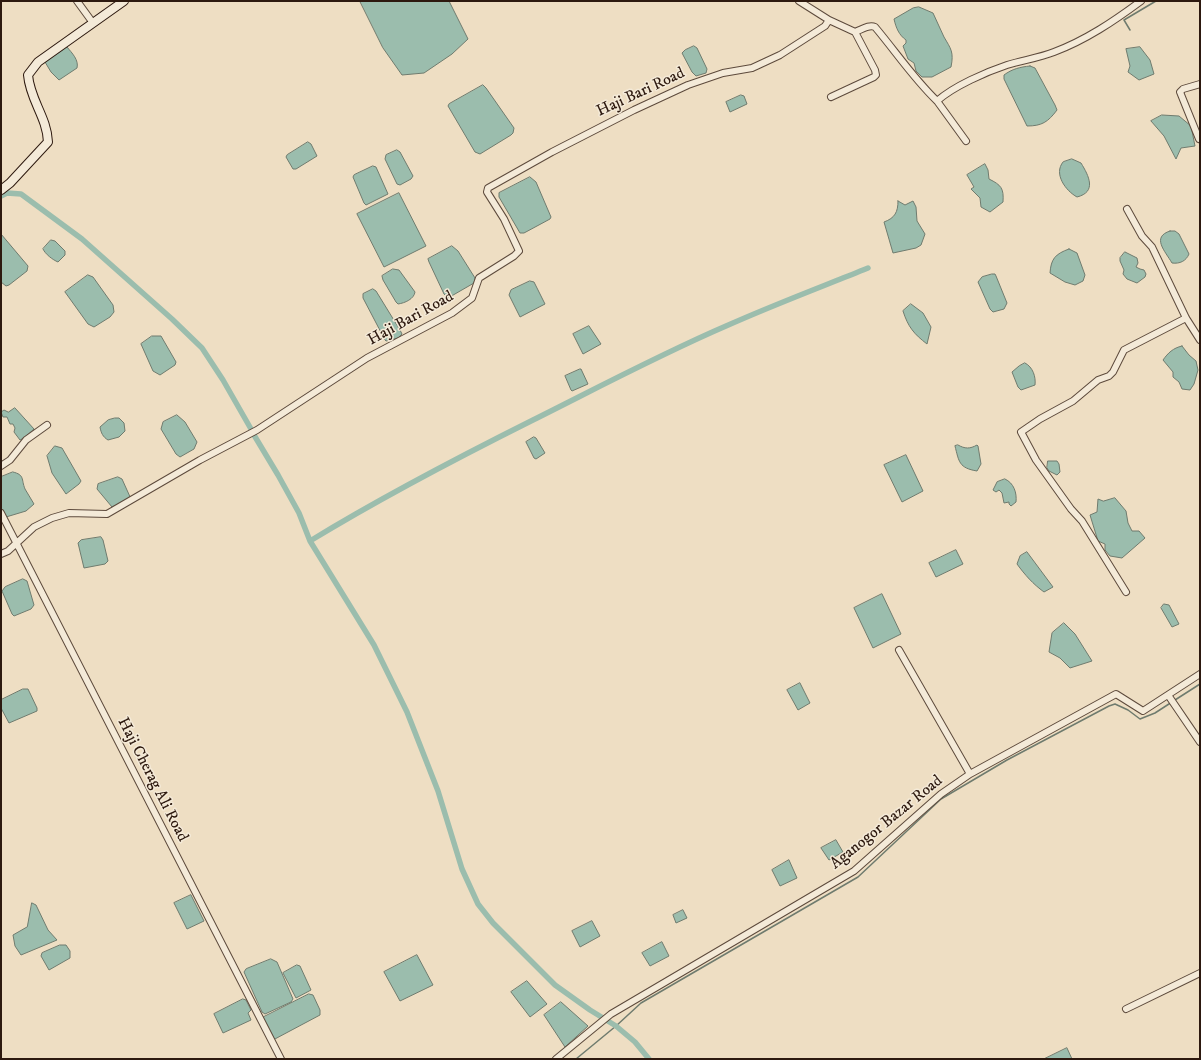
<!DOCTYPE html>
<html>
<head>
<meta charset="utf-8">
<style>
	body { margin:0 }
	#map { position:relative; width:1201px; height:1060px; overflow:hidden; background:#eedec3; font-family:"IM FELL DW Pica",serif }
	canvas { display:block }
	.frame { position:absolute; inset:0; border:2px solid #2d190f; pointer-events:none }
</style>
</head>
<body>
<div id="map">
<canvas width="1201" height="1060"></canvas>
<div class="frame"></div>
</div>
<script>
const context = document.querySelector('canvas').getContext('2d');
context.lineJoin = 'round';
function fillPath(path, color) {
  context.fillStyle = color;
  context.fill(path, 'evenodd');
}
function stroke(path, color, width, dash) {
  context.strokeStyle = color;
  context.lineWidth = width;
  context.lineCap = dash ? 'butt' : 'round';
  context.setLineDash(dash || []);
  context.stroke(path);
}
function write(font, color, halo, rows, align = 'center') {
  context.font = font + ' "IM FELL DW Pica",serif';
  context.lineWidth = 3;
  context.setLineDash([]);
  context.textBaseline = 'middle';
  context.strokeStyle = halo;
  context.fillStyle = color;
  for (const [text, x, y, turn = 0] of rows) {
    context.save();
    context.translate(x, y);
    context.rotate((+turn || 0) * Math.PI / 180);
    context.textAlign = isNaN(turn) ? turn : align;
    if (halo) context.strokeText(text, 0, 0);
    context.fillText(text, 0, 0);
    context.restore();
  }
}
const water = new Path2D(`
	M360,1H449L468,39L452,54L424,73L402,75L383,48Z
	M919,7L933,13C937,21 940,29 944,37C951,49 954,52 951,67L932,77H922L916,71L914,63L908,59L903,46L906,43V40C899,35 896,28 894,19L913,8Z
	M694,46L697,48L707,69L706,73L696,76L692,72L682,53L685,50Z
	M66,47H67C72,53 79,60 77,68L59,80L51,72L45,62L55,54Z
	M1140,47L1150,60L1154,74L1139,80L1128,72L1130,66L1126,49Z
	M1030,66L1035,68L1055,105L1057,110C1048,122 1042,126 1027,126L1004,79V75C1012,69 1020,67 1030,66Z
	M483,85L486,88L514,128L513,133L511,135L480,154L475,152L448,106L449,104Z
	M741,95L744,96L747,104L730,112L726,102Z
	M1162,115L1179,116L1191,126L1195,146L1181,148L1176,159L1164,136L1151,121Z
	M308,142L311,144L317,156L296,169H293L286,157L287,155Z
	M397,150L400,152L413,176L411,179L400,185L397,184L385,159L386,155Z
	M1072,159L1081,163C1089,176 1097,192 1077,197C1066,191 1053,174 1063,162Z
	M985,164L988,170L989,179C1001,185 1004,188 1003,202L990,212L981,207L980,198L971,189L974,187L967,175Z
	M373,166L376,167L388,194L366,205L364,203L353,177L354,175Z
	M530,177L536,182L551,217L550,219L524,233H520L499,197V193Z
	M399,193L426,246L384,267L357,214Z
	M898,201L905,205L913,201L916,207L917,221L925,234L921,245L916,248L893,253L884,222C895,218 898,212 898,201Z
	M1170,231H1175L1179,234L1189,254C1186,261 1180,264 1172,263C1165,251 1151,237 1170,231Z
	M1,234L28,266L27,271L9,285L6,286L1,282Z
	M51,240L55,241L65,251V255L58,262C53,260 45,254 43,249Z
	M452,246L458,251L475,278L474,283L448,298L444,294L429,262L428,259Z
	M1069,249L1077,253L1085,275L1083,281L1075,285L1065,282L1050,273C1051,259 1055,254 1069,249Z
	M1125,252L1137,258L1138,263L1136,267L1140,269L1144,270L1146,274L1145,277L1137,283L1127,279L1123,274L1124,270L1120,261V258Z
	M393,269L399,270L415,292C414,299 405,303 398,304L396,302L383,280L382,276Z
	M992,274H995L996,276L1007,303L1004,309L993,312L990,309L978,282L982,277Z
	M88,275L93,277L113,305L114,312L110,317L94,327L88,324L65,292Z
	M530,281L534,282L545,304L520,317L509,295L511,290Z
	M373,289L376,291L400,330L402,334L398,338L386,341L385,340L363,298V294Z
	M911,304L923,313L931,327L927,344C914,334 908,327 903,311Z
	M589,326L601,344L583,354L573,334Z
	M152,336H161L176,362L175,365L160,375L153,371L141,344Z
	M1182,346L1189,355L1196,361L1198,370L1194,384L1190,390L1182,389L1179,382L1173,377V372L1163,360C1168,353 1173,348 1182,346Z
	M1025,363C1033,367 1036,377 1035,385L1021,390L1018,387L1012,372L1019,366Z
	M580,369H581L588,384L572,391L571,390L565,376Z
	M15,408L34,429L24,438L20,440L14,432L15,428L13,424H10L7,417H3L1,412L4,410L8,412Z
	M177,415L185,422L197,442L194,449L180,457L176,454L161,429L163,422Z
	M115,418H119L124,423L125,431L119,437L108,440C103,437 101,433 100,427L108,420Z
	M534,437L536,438L545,453L536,459L534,458L526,442Z
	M958,445C965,449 970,449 977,445L978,446L981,464L977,471C959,468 959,462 955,446Z
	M55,446L62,448L81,481L79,484L66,494L52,473L47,456Z
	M906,455L923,491L902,502L884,465Z
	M1048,461H1057L1059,464L1060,472L1057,475L1049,471L1047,468Z
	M13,472C25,475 21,479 25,489C28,494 31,499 34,504L26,511L6,517L1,508V477Z
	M118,477L122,479L131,499L112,507L97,489L98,484Z
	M1005,479C1014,483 1017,493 1016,502L1011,506L1009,504V502L1004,503L1002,493L999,490L996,492L993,490L997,482Z
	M1115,498L1126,511L1128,523L1132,531H1139L1145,538L1122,558L1110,556L1105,550V544L1098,541L1090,515L1097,512L1098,499L1103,501Z
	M101,537L103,540L108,561L105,564L84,568L78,543L81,540Z
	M956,550L963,564L936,577L929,563Z
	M1027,552L1053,587L1044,592C1033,584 1025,575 1017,564L1020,556Z
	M23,579L27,581L34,605L31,609L14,616L12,614L2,591L5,587Z
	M882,594L901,634L873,648L854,608Z
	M1164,604L1169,605L1179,624L1172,627L1161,608Z
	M1064,623L1075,634L1092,661L1070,668L1060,658L1049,652L1052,633Z
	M800,683L810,703L798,710L787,690Z
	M23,689H28L37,708V711L9,723L1,708V700Z
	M836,840L843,852L829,860L821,848Z
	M789,860L797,878L780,886L772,870Z
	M191,895L204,921L187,929L174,903Z
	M32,903L36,905L48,930L57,940L21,955L15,946L13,935L27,927Z
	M683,910L687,918L676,923L673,915Z
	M592,921L600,936L580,947L572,931Z
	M662,942L669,956L650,966L642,953Z
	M60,945H66L70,951V958L49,970L41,956L42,953Z
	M417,955L433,985L400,1001L384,972Z
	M271,959L277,962L293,999L291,1002L265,1014L262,1012L244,972L246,969Z
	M297,965L300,966L311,990L296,998L283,973Z
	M527,981L547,1004L530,1017L511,992Z
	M309,994L313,995L320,1010V1015L273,1040L262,1018Z
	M243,999L246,1000L251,1010L248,1013L251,1020L223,1033L214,1014Z
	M561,1002L588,1026L565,1047L544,1015Z
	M1067,1048L1072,1059H1044Z`);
fillPath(water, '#9bbdad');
stroke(water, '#6f7b6e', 1);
stroke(new Path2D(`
	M1130,30L1124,20L1156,1
	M1175,700L1200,684
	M576,1059L616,1026L641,1003L858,877L941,799L1007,760L1109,706L1115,704L1128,710L1140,719L1155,713L1172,702`), '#6f7b6e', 1.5);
stroke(new Path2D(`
	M1,196L7,193L21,194L82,239L172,319L202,348L223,380L251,429
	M254,435L278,475L299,513L310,541L374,645L407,712L438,791L462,869L478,904L493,923L555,985L590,1010L616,1026L635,1042L649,1059
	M310,541C382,497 457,458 533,420C597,388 661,354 726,326C773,305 821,287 868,268`), '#9bbdad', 5.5);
const minor = new Path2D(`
	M77,1L93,23
	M829,20L855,32C861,30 869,24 875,27C896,52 914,79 937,101C954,86 986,72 1007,65C1023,60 1039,58 1054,52C1086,40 1114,21 1141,1
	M831,97L874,77L876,75L875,70L855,32
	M937,101L966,141
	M1199,139L1180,92L1183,89L1200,84
	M1127,209L1142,236L1152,247L1186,318L1200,340
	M1,466L10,460L26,440L47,425
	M1,513L281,1059
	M1,554L8,551L34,527L52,518L69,513L107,514L200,460L257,430L367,358L452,313L472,298L479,278L514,256L519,251L504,219L487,192L488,188L552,152L634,110L688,85L723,73L752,68L780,55L825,26L829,20L799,1
	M1126,592L1082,521L1071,509L1036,460L1021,432L1040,419L1073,401L1098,380L1109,376L1113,372L1124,350L1186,318
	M899,650L970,774
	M1168,695L1200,742
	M1126,1009L1200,973
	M556,1059L611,1014L854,871L941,794L970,774L1116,694L1143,711L1200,674`);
const secondary = new Path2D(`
	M1,190L10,183L48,142C47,117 30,100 28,75L38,62L124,1`);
stroke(minor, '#5d4a3c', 8);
stroke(secondary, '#2d190f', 10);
stroke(minor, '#f4ead8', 6);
stroke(secondary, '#f4ead8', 8);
write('16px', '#2d190f', '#f4ead8', [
	["Haji Bari Road",641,93,-25],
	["Haji Bari Road",411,319,-29],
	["Haji Cherag Ali Road",152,780,63],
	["Aganogor Bazar Road",887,823,-39]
]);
</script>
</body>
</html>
